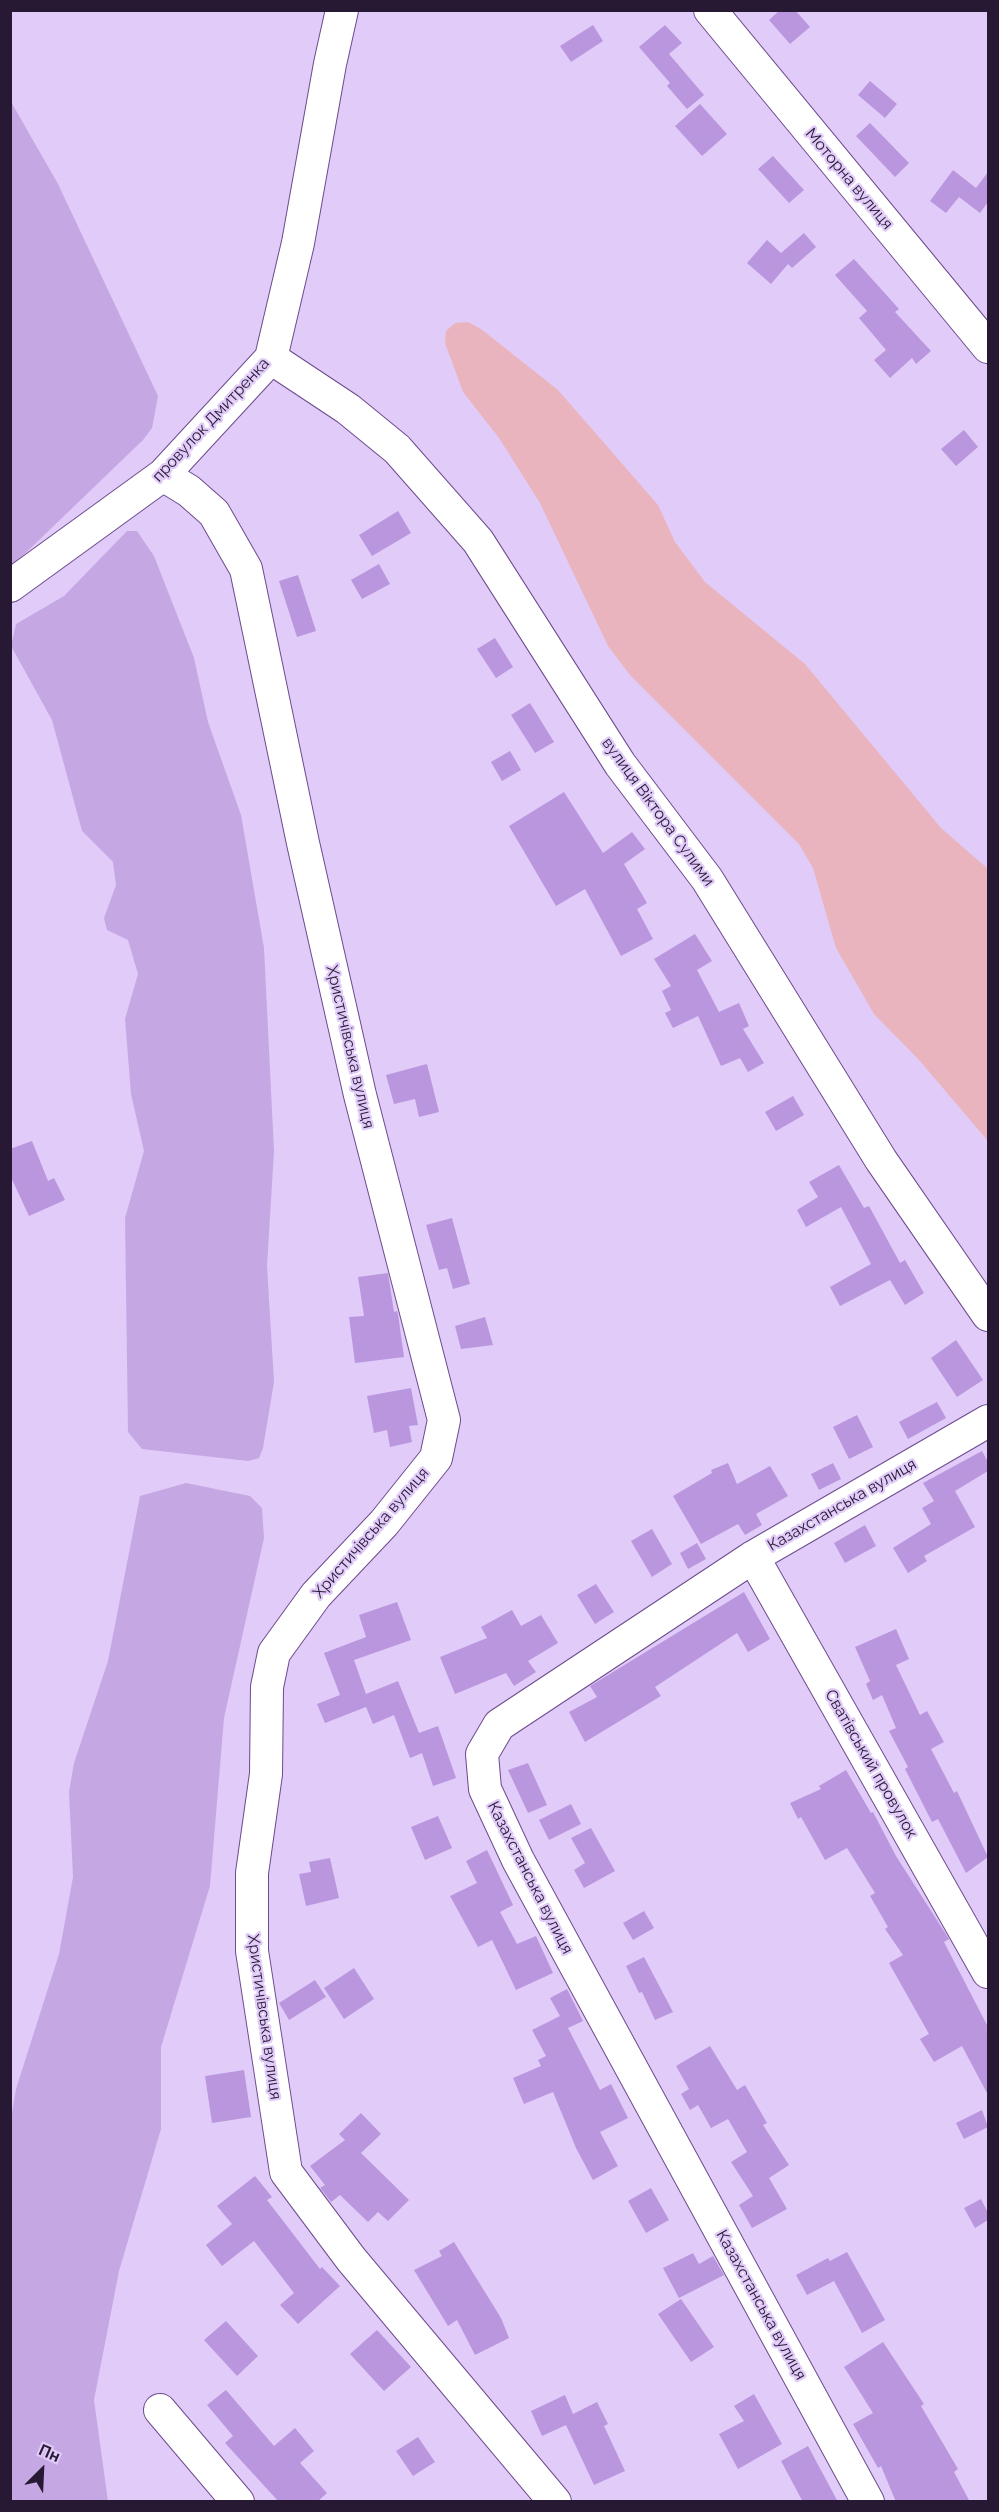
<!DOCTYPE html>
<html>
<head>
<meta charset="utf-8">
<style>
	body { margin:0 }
	#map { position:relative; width:999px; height:2512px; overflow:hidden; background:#e1cbf8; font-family:Raleway,sans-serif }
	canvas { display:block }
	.frame { position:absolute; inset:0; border:12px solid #271834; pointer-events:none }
	.north { position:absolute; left:12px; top:2440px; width:60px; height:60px; -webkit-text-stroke:4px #e1cbf8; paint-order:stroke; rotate:24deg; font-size:16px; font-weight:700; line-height:24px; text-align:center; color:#271834 }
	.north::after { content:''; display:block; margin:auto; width:21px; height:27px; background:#271834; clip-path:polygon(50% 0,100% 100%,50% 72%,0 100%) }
</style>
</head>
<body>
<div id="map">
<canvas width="999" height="2512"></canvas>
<div class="frame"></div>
<div class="north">Пн</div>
</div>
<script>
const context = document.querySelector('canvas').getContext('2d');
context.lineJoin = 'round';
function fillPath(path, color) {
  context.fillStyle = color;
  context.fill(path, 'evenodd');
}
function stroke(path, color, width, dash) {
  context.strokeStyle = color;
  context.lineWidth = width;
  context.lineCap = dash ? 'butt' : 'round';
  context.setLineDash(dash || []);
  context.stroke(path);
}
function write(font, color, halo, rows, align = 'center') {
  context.font = font + ' Raleway,sans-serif';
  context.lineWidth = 4.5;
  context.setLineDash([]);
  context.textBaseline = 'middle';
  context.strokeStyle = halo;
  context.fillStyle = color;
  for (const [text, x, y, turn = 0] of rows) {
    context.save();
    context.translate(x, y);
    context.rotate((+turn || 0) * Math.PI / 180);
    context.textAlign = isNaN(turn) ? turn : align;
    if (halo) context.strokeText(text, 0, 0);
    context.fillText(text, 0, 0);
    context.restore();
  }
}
fillPath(new Path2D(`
	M468,322L481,329L558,390L658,505L675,542L705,582L805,664L941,828L988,869V1141L919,1060L874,1014L836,948L813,868L799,844L630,675L608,646L540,503L499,438L463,392L445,343L446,331L455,323Z`), '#eab4be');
fillPath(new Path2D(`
	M10,100L58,184L158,396L152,428L143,440L11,567Z
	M127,531H137L154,556L194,658L208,722L241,815L264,948L274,1151L267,1266L274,1382L263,1448L259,1458L248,1461L142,1449L128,1432L125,1218L144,1151L131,1094L125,1019L138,974L128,940L107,930L104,918L116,885L113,862L82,831L52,720L11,646L16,624L64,596Z
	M186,1483L250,1496L262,1508L264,1538L224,1718L210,1886L161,2047V2129L119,2271L94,2400L108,2501H11V2119L16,2089L59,1954L73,1877L69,1792L74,1763L108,1661L140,1496Z`), '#c5a8e3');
fillPath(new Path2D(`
	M780,10H795L810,27L790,44L769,20Z
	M593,25L603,41L571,62L560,46Z
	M665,25L682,43L669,54L704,95L687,109L667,86L670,83L639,47Z
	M870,81L897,104L885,118L858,95Z
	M700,104L727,134L702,156L675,126Z
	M870,123L909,163L895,177L856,136Z
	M773,156L804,190L789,203L758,169Z
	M953,170L976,188L988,172V202L980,213L959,197L946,213L930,201Z
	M804,233L816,247L792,268L788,264L771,284L747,263L767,240L781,253Z
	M854,259L899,309L895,312L931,351L916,364L912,358L890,378L874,360L886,350L859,318L867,311L835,275Z
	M964,430L978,447L956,466L941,449Z
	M398,511L411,533L372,556L359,535Z
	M379,564L390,584L362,599L351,580Z
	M298,575L316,631L297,637L279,581Z
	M495,638L513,667L496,678L477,649Z
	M530,703L554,742L535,753L511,715Z
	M510,751L521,770L502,781L491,762Z
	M564,792L603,853L632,832L645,849L624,864L647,903L637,909L653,939L621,956L585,889L556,906L509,826Z
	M695,934L712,961L697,970L719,1012L739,1003L749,1026L743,1029L764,1063L748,1072L740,1058L721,1066L698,1016L673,1028L665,1013L671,1010L662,991L671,986L654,959Z
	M427,1064L439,1112L419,1117L415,1099L394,1104L386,1075Z
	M793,1096L804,1115L776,1131L765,1112Z
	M32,1141L48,1181L54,1178L65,1200L29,1216L10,1175V1149Z
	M839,1165L864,1208L869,1206L900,1263L905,1260L924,1293L905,1305L890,1280L840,1306L830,1287L871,1264L841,1207L806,1227L797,1210L818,1197L809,1182Z
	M452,1218L470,1284L453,1289L447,1268L439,1270L426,1225Z
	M388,1273L394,1312L397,1311L398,1314L404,1357L355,1363L349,1317L364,1316L358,1277Z
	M485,1317L493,1345L461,1349L455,1326Z
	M956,1340L983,1380L957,1397L931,1358Z
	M411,1388L418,1425L409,1426L412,1442L390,1447L387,1430L374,1433L367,1396Z
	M937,1402L946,1418L908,1439L899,1422Z
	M857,1415L873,1447L849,1459L833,1427Z
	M982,1451L988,1462V1471L955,1491L975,1527L924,1556L927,1561L908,1573L893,1548L931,1524L922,1508L934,1501L923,1483Z
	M728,1463L737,1484L770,1466L788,1496L756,1514L762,1525L745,1535L738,1524L701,1544L673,1496L712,1473L711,1470Z
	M833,1463L841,1479L819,1490L811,1474Z
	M865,1525L876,1546L845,1563L834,1543Z
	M652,1529L672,1564L652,1577L631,1541Z
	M697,1543L706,1559L688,1569L680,1553Z
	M596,1584L614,1612L595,1624L577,1595Z
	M744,1592L770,1639L748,1652L737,1633L655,1687L661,1696L585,1742L569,1712L597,1697L590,1686Z
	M397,1602L411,1640L354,1660L366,1694L398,1681L419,1733L438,1726L456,1778L433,1786L422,1753L410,1758L394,1715L373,1724L366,1707L325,1723L317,1704L340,1695L324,1653L366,1637L359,1615Z
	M512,1610L521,1626L541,1615L558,1643L528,1661L536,1672L514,1686L506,1673L455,1694L440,1657L487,1638L481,1627Z
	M896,1629L909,1659L896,1665L920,1715L927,1711L944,1742L931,1749L954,1793L957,1791L988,1857L966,1873L938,1819L932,1822L905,1769L908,1767L889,1731L896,1728L882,1695L873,1700L866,1684L870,1681L855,1647Z
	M528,1763L547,1805L528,1813L508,1770Z
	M846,1770L871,1813L873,1812L896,1856L949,1939L944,1942L988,2027V2095L962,2046L934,2062L920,2039L929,2034L889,1963L903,1955L885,1929L888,1927L870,1896L875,1893L847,1848L825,1860L801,1817L798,1819L790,1803L821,1789L819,1786Z
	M571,1804L581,1824L549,1840L539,1820Z
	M438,1816L452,1848L425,1860L411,1827Z
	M591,1828L615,1871L584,1888L574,1870L585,1863L571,1838Z
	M487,1850L513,1905L500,1912L517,1944L536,1936L553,1973L516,1990L492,1940L478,1947L450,1896L477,1883L466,1861Z
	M330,1858L339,1898L306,1906L299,1874L311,1872L309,1862Z
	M644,1911L654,1928L633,1940L623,1923Z
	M644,1957L673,2012L655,2020L642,1992L639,1993L626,1966Z
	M354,1968L374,1999L344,2019L324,1988Z
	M315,1980L326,1997L289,2020L279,2003Z
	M567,1989L583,2021L568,2028L600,2090L611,2084L628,2118L600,2132L618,2166L593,2180L576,2148L553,2092L524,2104L513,2078L541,2066L538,2060L546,2056L532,2030L560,2016L550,1998Z
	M710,2046L737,2090L745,2085L767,2123L763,2125L789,2165L769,2178L787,2209L752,2228L739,2205L753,2196L731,2162L747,2152L728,2119L711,2128L698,2105L690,2110L681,2094L689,2089L676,2066Z
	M244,2070L251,2117L212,2123L205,2076Z
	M982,2110L988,2127L964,2139L956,2123Z
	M361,2113L381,2134L361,2153L409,2200L388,2221L378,2212L368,2222L340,2195L331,2202L320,2188L325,2185L310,2166L345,2140L339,2134Z
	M255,2176L272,2197L267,2200L320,2269L322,2267L340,2286L298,2324L280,2305L294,2293L254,2241L222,2266L206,2245L232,2224L217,2206Z
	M651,2188L669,2220L646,2233L628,2201Z
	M981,2199L988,2213V2220L975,2228L964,2208Z
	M454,2242L501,2318L509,2338L475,2355L457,2320L448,2326L414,2270L442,2256L439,2251Z
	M847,2252L885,2320L862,2333L834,2281L807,2295L796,2275L828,2258L830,2261Z
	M693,2253L699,2264L713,2256L724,2275L679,2298L663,2268Z
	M681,2299L714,2347L691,2362L658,2314Z
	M226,2321L258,2356L237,2376L204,2340Z
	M377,2330L411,2367L384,2391L350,2354Z
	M883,2342L924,2404L921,2406L958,2469L954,2472L970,2502H896L881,2466L878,2468L853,2424L873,2413L844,2367Z
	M226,2390L274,2446L295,2428L314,2451L300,2463L327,2493L317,2502H279L225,2443L233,2436L207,2405Z
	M754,2394L782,2444L738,2469L719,2434L744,2421L734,2406Z
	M565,2395L573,2414L597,2402L608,2424L604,2426L625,2471L594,2485L566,2425L542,2436L531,2411Z
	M418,2437L435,2462L413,2476L396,2451Z
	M808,2446L838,2502H803L781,2461Z`), '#ba96de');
const minor = new Path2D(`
	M710,10L988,347
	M271,358L348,409L397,449L478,541L620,764L707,879L881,1160L988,1315
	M163,475L189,491L214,513L246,569L303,843L360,1095L444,1420L436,1458L384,1523L316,1595L274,1653L267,1687L266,1774L252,1873V1951L286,2172L351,2259L555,2502
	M10,586L163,475L271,358L298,243L330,64L342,10
	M753,1557L988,1972
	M160,2410L238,2502
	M868,2502L518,1860L485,1789L482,1754L499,1725L753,1557L988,1421`);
stroke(minor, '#6d4b8d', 34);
stroke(minor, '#fff', 32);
write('16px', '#271834', '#e1cbf8', [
	["Моторна вулиця",849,179,50],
	["провулок Дмитренка",211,420,-47],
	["вулиця Віктора Сулими",658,812,54],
	["Христичівська вулиця",350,1047,77],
	["Казахстанська вулиця",842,1505,-30],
	["Христичівська вулиця",371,1533,-49],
	["Сватівський провулок",871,1764,60],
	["Казахстанська вулиця",530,1878,63],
	["Христичівська вулиця",264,2017,82],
	["Казахстанська вулиця",761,2305,61]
]);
</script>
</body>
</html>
